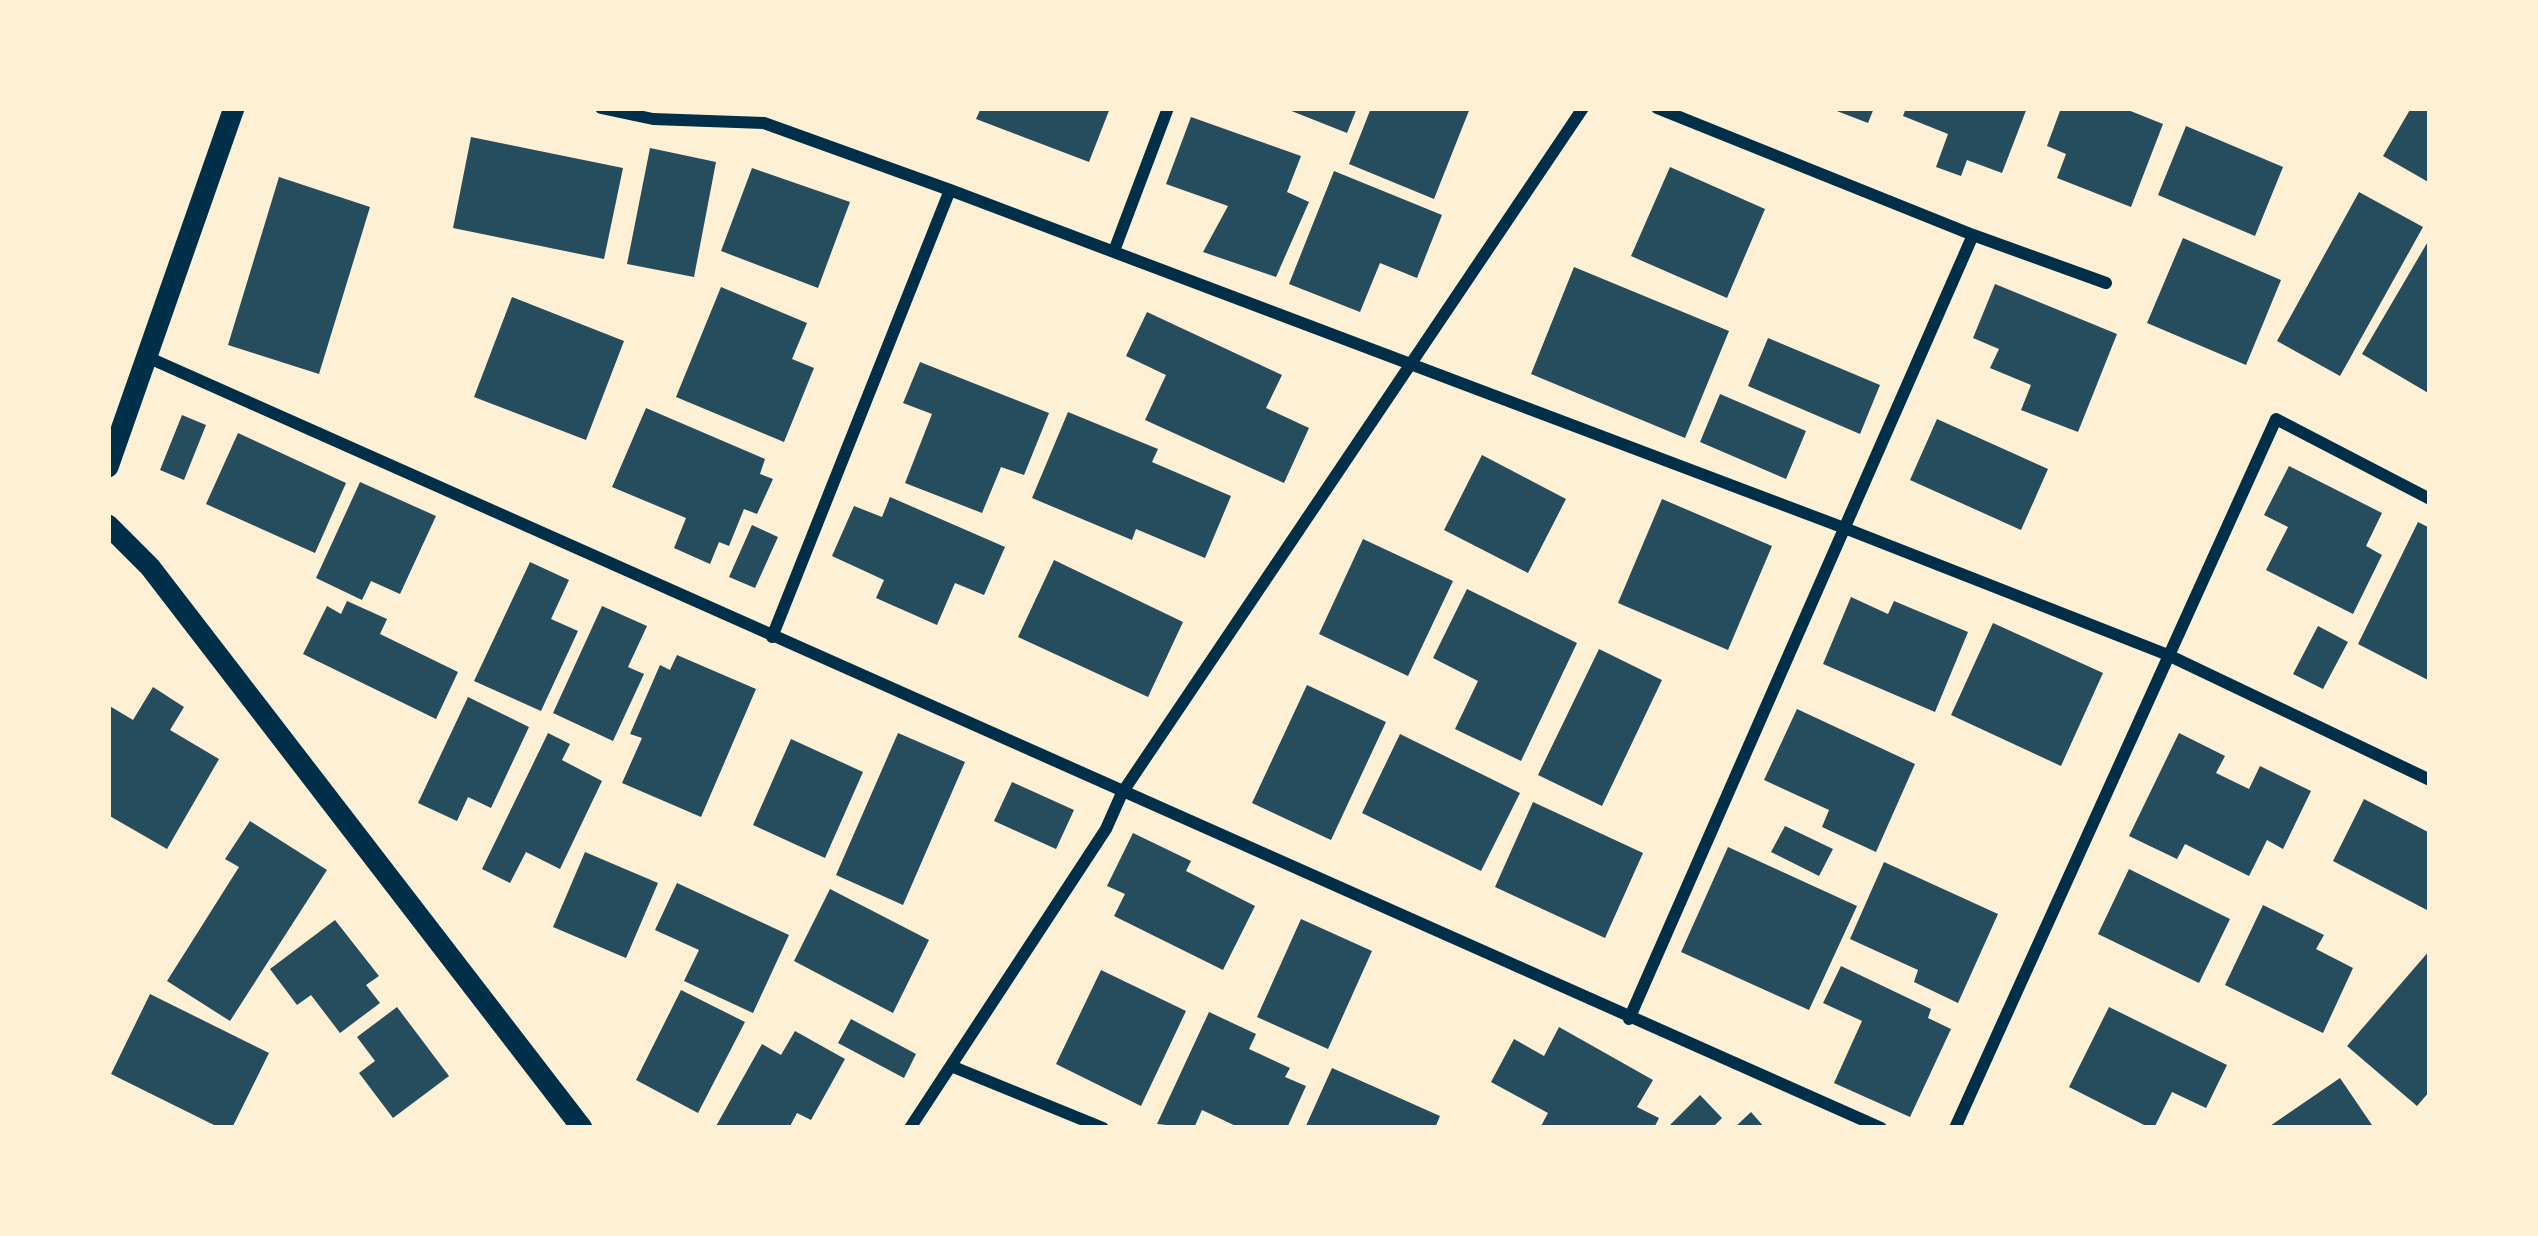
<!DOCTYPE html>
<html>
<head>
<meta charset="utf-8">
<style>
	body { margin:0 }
	#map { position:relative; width:2538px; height:1236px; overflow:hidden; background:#fdf0d5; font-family:"Golos Text",sans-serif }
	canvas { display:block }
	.frame { position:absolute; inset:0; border:111px solid #fdf0d5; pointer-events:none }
</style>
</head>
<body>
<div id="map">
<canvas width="2538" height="1236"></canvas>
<div class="frame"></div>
</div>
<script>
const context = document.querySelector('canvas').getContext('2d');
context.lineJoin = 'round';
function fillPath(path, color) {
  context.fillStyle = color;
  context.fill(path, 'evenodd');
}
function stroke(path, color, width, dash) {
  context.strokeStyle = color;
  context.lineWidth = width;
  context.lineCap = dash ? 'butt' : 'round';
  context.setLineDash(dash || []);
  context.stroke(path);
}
fillPath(new Path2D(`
	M981,108H1110L1089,162L976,119Z
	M1284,108H1357L1347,133Z
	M1371,108H1470L1434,199L1349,164Z
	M1829,108H1874L1868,123Z
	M1906,108H2027L2002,173L1967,160L1961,176L1936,167L1948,134L1903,116Z
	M2061,108H2123L2163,124L2131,207L2057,178L2066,154L2047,146Z
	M2411,108H2430V183L2383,156Z
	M1191,117L1301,156L1287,192L1309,202L1276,277L1203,252L1228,206L1166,184Z
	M2186,126L2283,167L2255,236L2158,195Z
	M471,137L623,168L604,259L453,228Z
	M650,148L716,162L694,277L627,264Z
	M1670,167L1765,209L1727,298L1631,256Z
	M752,168L850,202L818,288L721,251Z
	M1334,171L1442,215L1417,278L1380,263L1360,312L1289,284Z
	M279,177L370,207L319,374L228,345Z
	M2359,192L2423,227L2340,376L2277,341Z
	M2183,238L2281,280L2246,365L2147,323Z
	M2430,238V394L2362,354Z
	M1574,267L1729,331L1685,438L1531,374Z
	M1995,284L2117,334L2078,432L2021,410L2031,385L1990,368L1999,349L1973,338Z
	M721,287L807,323L792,359L814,368L784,442L676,397Z
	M512,297L624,341L586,440L474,397Z
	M1147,312L1282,375L1266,408L1309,428L1284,483L1145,420L1166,375L1126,356Z
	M1768,338L1880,385L1860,434L1748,386Z
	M920,362L1049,413L1024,475L1001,467L982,513L905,483L932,414L903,403Z
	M1720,394L1806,431L1786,479L1700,442Z
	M646,408L765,459L760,474L773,479L757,514L744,509L729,546L719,542L710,564L674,548L686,518L612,487Z
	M1068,412L1158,449L1152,462L1231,496L1205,558L1136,529L1132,540L1032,498Z
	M182,415L206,425L184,480L160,470Z
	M1937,419L2048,469L2021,530L1910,480Z
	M238,433L346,483L315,553L206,504Z
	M1482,455L1566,499L1528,573L1444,530Z
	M2289,466L2382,513L2366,546L2382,555L2353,614L2266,570L2288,527L2264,515Z
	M360,482L436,516L400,594L371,581L362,600L316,578Z
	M890,497L1005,547L984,595L955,583L937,625L876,598L884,580L832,556L854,506L882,517Z
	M1662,499L1772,546L1728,650L1618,603Z
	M2418,522L2430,528V681L2358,644Z
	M752,525L778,537L755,588L729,577Z
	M1363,539L1453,581L1408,676L1319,634Z
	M1054,560L1183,622L1148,697L1018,637Z
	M530,562L569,580L551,619L578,631L541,711L474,681Z
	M1467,589L1577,643L1521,761L1455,729L1478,681L1433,658Z
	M1851,597L1888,614L1894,601L1968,632L1935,712L1823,664Z
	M347,601L387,619L380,634L458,672L436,719L303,654L327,606L341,614Z
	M602,606L647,626L628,667L644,674L613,741L553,713Z
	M1993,623L2103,673L2061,766L1951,715Z
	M2318,626L2348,642L2323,689L2293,674Z
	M1599,649L1662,680L1602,806L1538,775Z
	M677,655L756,689L701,817L622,783L642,738L630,734L660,665L670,670Z
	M1307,685L1386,722L1331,840L1252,803Z
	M153,687L184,707L170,730L219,759L167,849L108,815V705L133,720Z
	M468,697L529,727L491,808L468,797L457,821L418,803Z
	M1797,709L1915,764L1876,852L1822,827L1829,810L1764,780Z
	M548,733L570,744L562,760L602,781L560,869L526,852L510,883L482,869Z
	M898,733L965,762L903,905L836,875Z
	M2179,733L2225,756L2216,773L2249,789L2260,766L2311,791L2283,849L2267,840L2249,876L2185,844L2177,859L2129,836Z
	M1400,734L1520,793L1481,871L1362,813Z
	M791,739L863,772L825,858L753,825Z
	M1012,782L1074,810L1056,849L994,821Z
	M2364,799L2430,833L2427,910L2333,861Z
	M1533,802L1643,853L1605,938L1495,887Z
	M250,821L327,870L230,1021L167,981L239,867L225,859Z
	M1785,826L1833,849L1819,876L1771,852Z
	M1133,833L1191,861L1186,871L1255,906L1223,970L1114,916L1125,894L1107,886Z
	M1728,847L1857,906L1809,1010L1681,952Z
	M585,852L658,883L626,958L553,927Z
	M1884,862L1998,914L1958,1003L1914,982L1918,970L1850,939Z
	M2129,869L2230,919L2199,983L2098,934Z
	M677,883L789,935L753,1013L684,981L699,950L655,930Z
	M830,889L929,940L893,1013L794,961Z
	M2263,905L2324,935L2316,949L2353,968L2323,1033L2225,985Z
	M1301,919L1372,951L1328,1049L1257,1017Z
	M335,920L379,976L366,985L380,1003L340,1033L311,995L297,1005L270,969Z
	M2430,950V1091L2417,1106L2347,1046Z
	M1841,966L1931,1009L1928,1018L1951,1029L1910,1117L1834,1083L1862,1021L1823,1003Z
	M1101,970L1186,1011L1141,1106L1056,1064Z
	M681,990L745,1022L698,1113L636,1080Z
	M150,994L269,1053L232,1128H220L111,1074Z
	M397,1007L449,1076L393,1118L359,1073L375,1061L357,1037Z
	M2109,1007L2227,1065L2206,1108L2172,1092L2154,1128H2150L2069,1087Z
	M1209,1012L1256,1034L1249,1049L1290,1068L1285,1077L1306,1086L1287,1128H1240L1202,1110L1194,1128L1157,1124Z
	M851,1019L916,1054L904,1078L838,1043Z
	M1559,1027L1653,1080L1637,1107L1659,1118L1654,1128H1540L1548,1113L1491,1082L1514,1039L1544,1056Z
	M795,1031L845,1059L811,1120L797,1113L789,1128H715L762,1044L781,1055Z
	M1332,1068L1440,1116L1435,1128H1305Z
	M2340,1078L2374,1128H2267Z
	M1700,1095L1722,1118L1712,1128H1667Z
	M1751,1112L1765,1128H1734Z`), '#264d5e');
stroke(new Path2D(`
	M601,108L653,119L764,123L950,190L1847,529L2168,655L2430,780
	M1657,108L1973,235L2106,283
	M1114,251L1168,108
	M147,357L1881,1128
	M772,637L950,190
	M1629,1019L1973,235
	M951,1066L1103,1128
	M910,1128L1106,829L1122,793L1583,108
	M1955,1128L2276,419L2430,499`), '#003049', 12);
stroke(new Path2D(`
	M108,467L234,108
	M108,525L150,567L582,1128`), '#003049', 21);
</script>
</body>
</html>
